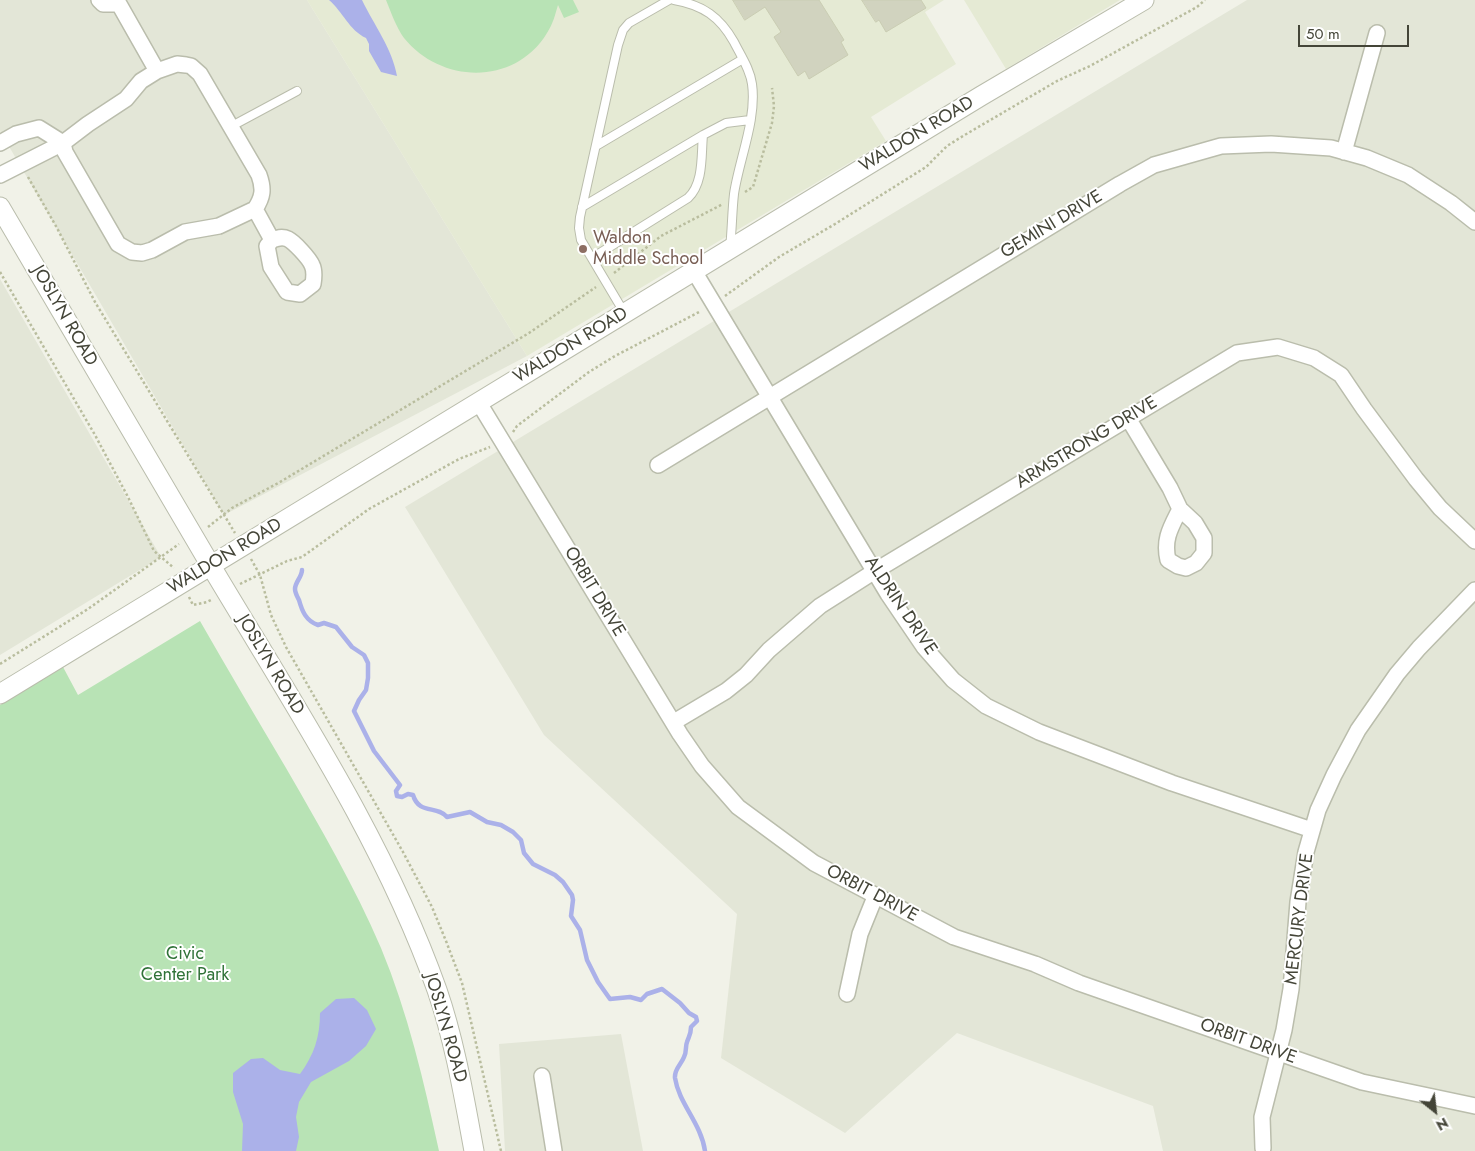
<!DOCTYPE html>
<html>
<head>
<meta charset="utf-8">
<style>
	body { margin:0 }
	#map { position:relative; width:1475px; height:1151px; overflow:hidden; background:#f1f2e8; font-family:Jost,sans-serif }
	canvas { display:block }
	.north { position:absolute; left:1410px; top:1086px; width:50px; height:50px; -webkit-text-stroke:4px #fff; paint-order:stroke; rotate:151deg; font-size:14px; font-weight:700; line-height:20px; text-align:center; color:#444538 }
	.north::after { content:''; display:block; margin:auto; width:18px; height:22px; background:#444538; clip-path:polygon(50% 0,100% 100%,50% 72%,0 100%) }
	.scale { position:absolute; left:1298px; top:25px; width:111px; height:22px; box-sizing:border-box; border:2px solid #444538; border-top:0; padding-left:6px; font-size:15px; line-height:18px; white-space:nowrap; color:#444538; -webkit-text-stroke:4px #fff; paint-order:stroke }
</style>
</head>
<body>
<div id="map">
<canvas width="1475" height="1151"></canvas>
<div class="north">N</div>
<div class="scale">50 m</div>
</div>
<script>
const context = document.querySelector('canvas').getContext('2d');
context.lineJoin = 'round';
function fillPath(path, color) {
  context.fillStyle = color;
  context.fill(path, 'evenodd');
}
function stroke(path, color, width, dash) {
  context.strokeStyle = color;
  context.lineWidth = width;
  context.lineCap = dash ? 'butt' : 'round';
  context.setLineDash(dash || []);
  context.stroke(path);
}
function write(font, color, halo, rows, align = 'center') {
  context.font = font + ' Jost,sans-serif';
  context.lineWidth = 4;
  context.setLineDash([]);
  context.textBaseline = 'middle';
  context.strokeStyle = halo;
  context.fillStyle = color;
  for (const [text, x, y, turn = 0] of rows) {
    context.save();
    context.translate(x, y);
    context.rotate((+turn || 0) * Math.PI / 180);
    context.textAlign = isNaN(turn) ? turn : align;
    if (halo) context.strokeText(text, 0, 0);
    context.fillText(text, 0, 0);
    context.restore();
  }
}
fillPath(new Path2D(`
	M0,0H307L527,356L224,515L0,131Z
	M1247,0H1475V1151H1163L1153,1106L957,1033L845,1133L721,1058L737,914L544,735L405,507Z
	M0,279L161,557L0,655Z
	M621,1034L643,1151H505L499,1044Z`), '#e3e6d7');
fillPath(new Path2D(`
	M307,0H944L925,12L956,64L871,117L886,141L527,356Z
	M964,0H1120L1006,69Z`), '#e5ead4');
fillPath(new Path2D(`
	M386,0H573L579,12L564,18L558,5C555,15 553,24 547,33C515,86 441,84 404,38C396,27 391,12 386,0Z
	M200,621C228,670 257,719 286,768C320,827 354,885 381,948C408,1013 424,1082 439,1151H0V705L63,667L78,695Z`), '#b8e3b5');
fillPath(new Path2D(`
	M329,0H362C374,25 392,48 397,76L381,72L369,51V44L366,38C349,30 343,12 329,0Z
	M354,998L367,1010L376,1029L366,1046L349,1061L311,1082L299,1102L296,1117L299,1137L296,1151H242L243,1124L233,1092V1073L251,1059L263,1058L280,1070L300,1074C314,1055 320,1037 320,1013L336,999Z`), '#abb1e9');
stroke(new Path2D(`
	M302,570C302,577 295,582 295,589C295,593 297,596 299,600C302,611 306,621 318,625L324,623L336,627L352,647L364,655L368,663V678L366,690L359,700L354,711L374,751L400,785L396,791L397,796L402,797L408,794L413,795C419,815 437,805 447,817L470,812L487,822L501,825L513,832L521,840L524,853L533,864L555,875L563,882L572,895L573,900L571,916L580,930L587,960L598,982L610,999L630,997L641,1000L647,994L662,989L680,1003L689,1013L696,1017L697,1021L691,1027C691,1034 689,1036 687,1042C685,1047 687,1052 684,1057C681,1065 674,1069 675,1078C679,1104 701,1123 705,1151`), '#abb1e9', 4.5);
const building = new Path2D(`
	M733,0H819L844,40L841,42L848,55L809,79L805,71L798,76L774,37L781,32L765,7L745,20Z
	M862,0H921L926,8L886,32L879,20L876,22Z`);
fillPath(building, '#d1d3bf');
stroke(building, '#cacdb3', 1);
const service = new Path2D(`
	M674,0C703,5 720,17 734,42C741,56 750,69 752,84C757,119 739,160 734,194C732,212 732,230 730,248
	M230,127L297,91
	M596,146L743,59
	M582,207L703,135
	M592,258L688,198C704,183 701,155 703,135L726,123L750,120
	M625,314L581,240L579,228L580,217L618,45L623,30L629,23L669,0`);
const minor = new Path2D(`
	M99,0L103,4H119
	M119,4L157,71
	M0,143L16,134L39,128L63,143
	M63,143L65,152L118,244L132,252L142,253L152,250L185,232L219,226L255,209
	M1344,152L1377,33
	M0,175L63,143L88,124L126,99L141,81L157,71L177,64L186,65L191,66L200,74L259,175C264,189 263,197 255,209L272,240L267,246L271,267L287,292L300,294L313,284C314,278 315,271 312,265C309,258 294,242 288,239C282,236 277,238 272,240
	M694,271L888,594L924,647L953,680L986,706L1039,732L1172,783L1312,830
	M479,403L680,734L702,766L738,807L814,863L954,937L1035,964L1079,983L1362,1082L1475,1106
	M1128,418L1170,488L1180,509L1195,523L1204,538V553L1196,563L1186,568L1178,566L1168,560C1163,539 1171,527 1180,509
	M658,465L1120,184L1154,165L1221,146L1271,144L1331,148L1367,158L1408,175L1451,203L1475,222
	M674,722L726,691L746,675L769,650L820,606L875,571L1237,353L1278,347L1314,358L1341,375L1364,409L1416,479L1440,508L1475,541
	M847,994L860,934L875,897
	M542,1076L554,1151
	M1263,1148L1262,1117L1284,1030L1291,989L1298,902L1306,852L1318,810L1334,775L1358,730L1397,674L1419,648L1475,590`);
const tertiary = new Path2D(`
	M0,207C70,327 140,447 211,566C293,704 383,838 437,990C455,1042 464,1097 474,1151
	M0,694L981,96L1144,0`);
stroke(service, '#babdac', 10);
stroke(minor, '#babdac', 18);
stroke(tertiary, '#babdac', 21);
stroke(new Path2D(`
	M28,177L57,228L95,302L235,533
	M745,192L753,187L772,123L774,106L772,88
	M0,272L95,435L128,497L154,551L174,568
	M614,273L661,236L723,204
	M725,296L779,257L835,224L926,167L947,146L963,136L1057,81L1090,66L1197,7L1205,0
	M513,432L517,426L589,372L615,356L701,311
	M208,527L232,508L280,482L529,333L596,287
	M251,559L260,575L271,615L286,647L403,852L432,907L446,941L462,983L501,1151
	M240,584L287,561L302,557L369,509L459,459L490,447
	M189,597L193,605L207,602L213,599
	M0,664L88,609L179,544`), '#b9bd9e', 2.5, [2.5, 2.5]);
stroke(service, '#fff', 8);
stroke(minor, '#fff', 15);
stroke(tertiary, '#fff', 19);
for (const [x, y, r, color] of [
	[583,249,5,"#8d6e63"]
]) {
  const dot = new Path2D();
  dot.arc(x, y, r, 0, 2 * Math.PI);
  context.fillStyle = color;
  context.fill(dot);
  stroke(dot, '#fff', 2);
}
write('18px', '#444538', '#fff', [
	["WALDON ROAD",917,135,-31],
	["GEMINI DRIVE",1052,225,-31],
	["JOSLYN ROAD",64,316,60],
	["WALDON ROAD",571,346,-31],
	["ARMSTRONG DRIVE",1087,443,-31],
	["WALDON ROAD",225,557,-31],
	["ORBIT DRIVE",594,592,59],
	["ALDRIN DRIVE",900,606,56],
	["JOSLYN ROAD",270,665,59],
	["ORBIT DRIVE",872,894,28],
	["MERCURY DRIVE",1300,919,-83],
	["JOSLYN ROAD",445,1028,74],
	["ORBIT DRIVE",1248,1042,20]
]);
write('18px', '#785e54', '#fff', [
	["Waldon",593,239],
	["Middle School",593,260]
], 'left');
write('18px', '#307238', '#fff', [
	["Civic",185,955],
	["Center Park",185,976]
]);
</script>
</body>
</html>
